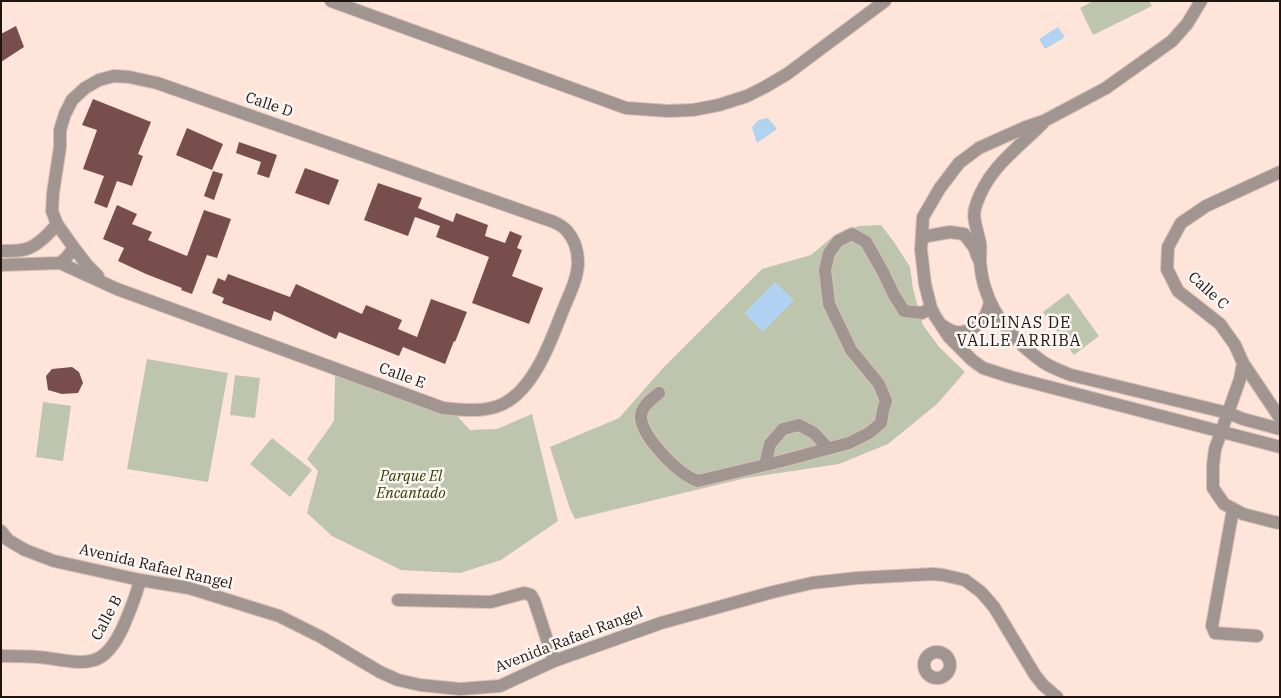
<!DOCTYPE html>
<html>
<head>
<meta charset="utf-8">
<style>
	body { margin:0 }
	#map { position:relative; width:1281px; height:698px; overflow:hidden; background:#fee4d9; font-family:"IBM Plex Serif",serif }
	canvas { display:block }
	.frame { position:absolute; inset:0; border:2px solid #1e1511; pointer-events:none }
</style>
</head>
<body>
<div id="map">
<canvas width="1281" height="698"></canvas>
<div class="frame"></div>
</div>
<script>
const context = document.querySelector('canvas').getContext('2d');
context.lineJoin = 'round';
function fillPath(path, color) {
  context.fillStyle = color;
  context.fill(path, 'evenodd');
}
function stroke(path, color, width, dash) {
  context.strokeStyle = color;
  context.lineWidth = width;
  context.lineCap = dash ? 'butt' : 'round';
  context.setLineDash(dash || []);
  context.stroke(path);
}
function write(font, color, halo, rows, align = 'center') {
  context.font = font + ' "IBM Plex Serif",serif';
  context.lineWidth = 5;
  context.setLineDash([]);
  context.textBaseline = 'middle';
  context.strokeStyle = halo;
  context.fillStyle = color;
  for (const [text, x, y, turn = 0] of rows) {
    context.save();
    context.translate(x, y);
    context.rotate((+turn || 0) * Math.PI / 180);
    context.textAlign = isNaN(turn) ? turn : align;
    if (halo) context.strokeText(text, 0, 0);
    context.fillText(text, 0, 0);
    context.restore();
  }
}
fillPath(new Path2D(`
	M1093,1H1149L1152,6L1093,35L1080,8Z
	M881,225L894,242L910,267L913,289L923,325L939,347L965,372L937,404L888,444L839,464L746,478L575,519L570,509L550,447L619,418L663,368L762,269L811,255L836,234L859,226Z
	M1068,293L1099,336L1074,355L1043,312Z
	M147,359L228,373L208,482L127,469Z
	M235,375L260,378L255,418L230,415Z
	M335,376L456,415L470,430L497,429L532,414L558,521L501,560L460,573L401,570L332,536L307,513L318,471L307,459L334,421Z
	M43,402L71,406L63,461L36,457Z
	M272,438L312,470L290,497L250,464Z`), '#bdc6ac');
fillPath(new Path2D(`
	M1058,27L1065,37L1045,49L1039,39Z
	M768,118L777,129L757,143L752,128C756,121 759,119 768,118Z
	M775,282L794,300L763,332L744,313Z`), '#b1d2f1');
fillPath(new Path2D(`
	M16,26L24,47L1,62V34Z
	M93,99L151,122L138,154L143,156L132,186L117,181L107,208L94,203L104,176L83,169L97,130L82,125Z
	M187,128L223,144L212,170L176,155Z
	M239,142L277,155L269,178L257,174L261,162L236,153Z
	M305,168L339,180L329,205L295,193Z
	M213,171L223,174L214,200L204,196Z
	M378,183L422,198L418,208L453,222L456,213L488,225L485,236L505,243L510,231L522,236L517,248L522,250L512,276L543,288L529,324L472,303L489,257L436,237L440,226L415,217L408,236L364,220Z
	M117,205L137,214L132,224L152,232L148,240L187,256L204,210L231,219L217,258L207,255L192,294L181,290L182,288L146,274L118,261L124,248L103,239Z
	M228,274L290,297L296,284L362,314L366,305L402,320L398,329L417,337L431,299L467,312L455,342L454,341L445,364L403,347L399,356L339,332L336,339L274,311L271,321L222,303L224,298L212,293L218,278L225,281Z
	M72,367L79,372L83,383L78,393L62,394L48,390L46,376L52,369Z`), '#774e4b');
const minor = new Path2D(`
	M331,1L626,108L668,111L693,110L719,105L747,96L765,87L787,74L885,1
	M1201,1L1187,24L1172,41L1106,88L1044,121L1026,127L979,148L959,163L940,188L923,217L921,250L925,284L931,308L935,316L949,337L972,360L983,368L1011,377L1280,447
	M1043,123C1017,149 988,168 976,205C971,217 978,231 980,243C981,249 980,255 980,262C981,270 982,280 985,288C994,318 1017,344 1043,362C1052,368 1061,371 1071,375L1228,413L1243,419L1280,429
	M1280,172L1206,206L1181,223L1168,247L1167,269L1178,291L1220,324L1235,345L1243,363L1280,418
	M57,224L52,211L53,193L60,147V130L65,114L72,100L85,88L99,80L114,76L129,77L157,83L554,222C558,224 564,227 567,231C574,239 578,251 578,262C578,278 569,295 563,310C551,340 535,388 503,404C484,413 463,410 443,408L117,289L60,263
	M922,237L950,232L964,234L974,247L978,258
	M74,248L87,265L98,276
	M1,251C8,251 16,251 22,250C36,248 48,235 57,224L74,248L66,258L60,263L1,265
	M942,325C946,328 951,331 956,332C961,333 964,332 969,330C982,325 987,315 990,302
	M1243,363L1240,379L1215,449L1213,465V488L1224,504L1243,514L1274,522L1280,523
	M659,393C652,399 640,407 641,418C643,438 679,475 698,481L782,461L849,443L869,433L881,423L883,410L886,401L879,384L851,350L829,304L825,270L829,253L838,241L852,234L866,242L883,272L894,295L904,311L922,313L931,308
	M765,465L770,444L783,429L799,425L814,433L828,448
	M1233,509L1212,626L1215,633L1257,636
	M1,531L8,540L25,550L54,561L140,580L189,588L279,616L321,637L380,672L398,680L420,685L460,689L500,686L554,661L661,623L773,592L812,583L857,578L933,574L943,575L965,580L981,592L994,607L1035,675L1043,685L1057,697
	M398,600L491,602L524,593L531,595L534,600L554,661
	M924 665a13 13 0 1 1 26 0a13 13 0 1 1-26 0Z
	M1,656C17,656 32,656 47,658C87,664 104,669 123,627C130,611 136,597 140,580`);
stroke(minor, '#d6bfb5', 14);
stroke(minor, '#a09591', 12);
write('15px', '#1e1511', '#fcf6f4', [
	["Calle D",269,105,19],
	["Calle C",1208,291,42],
	["Calle E",402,376,20],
	["Avenida Rafael Rangel",156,567,13],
	["Calle B",107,618,-62],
	["Avenida Rafael Rangel",569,640,-21]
]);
write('italic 15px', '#324000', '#fcf6f4', [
	["Parque El",411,477],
	["Encantado",411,494]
]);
context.letterSpacing = '1px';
write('16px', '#1e1511', '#fcf6f4', [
	["COLINAS DE",1019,323],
	["VALLE ARRIBA",1019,341]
]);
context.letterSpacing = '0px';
</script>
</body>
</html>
